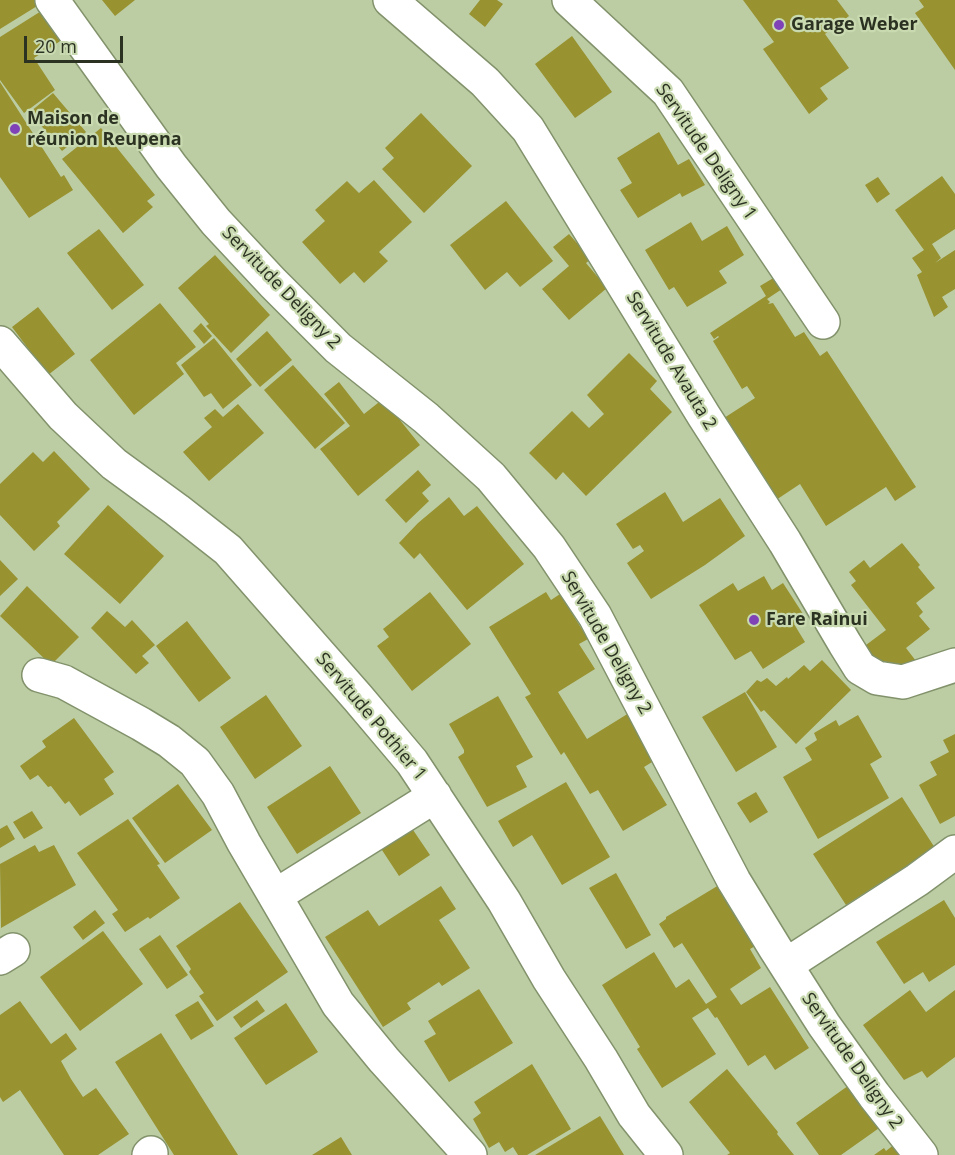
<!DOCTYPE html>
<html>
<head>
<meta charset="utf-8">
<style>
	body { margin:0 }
	#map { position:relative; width:955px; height:1155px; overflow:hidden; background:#bccda4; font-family:"Open Sans",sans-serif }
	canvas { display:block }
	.scale { position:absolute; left:24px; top:36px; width:99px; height:27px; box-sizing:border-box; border:3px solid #2c3222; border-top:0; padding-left:8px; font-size:18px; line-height:21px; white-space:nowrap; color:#2c3222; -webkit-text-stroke:4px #c9dab0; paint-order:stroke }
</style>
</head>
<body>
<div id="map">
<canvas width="955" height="1155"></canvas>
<div class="scale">20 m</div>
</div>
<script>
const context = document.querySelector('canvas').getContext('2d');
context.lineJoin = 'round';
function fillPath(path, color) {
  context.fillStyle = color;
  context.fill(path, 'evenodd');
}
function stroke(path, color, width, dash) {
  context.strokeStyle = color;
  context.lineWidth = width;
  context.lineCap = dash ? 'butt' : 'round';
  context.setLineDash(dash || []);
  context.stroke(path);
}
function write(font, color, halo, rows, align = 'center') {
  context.font = font + ' "Open Sans",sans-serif';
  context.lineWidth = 4.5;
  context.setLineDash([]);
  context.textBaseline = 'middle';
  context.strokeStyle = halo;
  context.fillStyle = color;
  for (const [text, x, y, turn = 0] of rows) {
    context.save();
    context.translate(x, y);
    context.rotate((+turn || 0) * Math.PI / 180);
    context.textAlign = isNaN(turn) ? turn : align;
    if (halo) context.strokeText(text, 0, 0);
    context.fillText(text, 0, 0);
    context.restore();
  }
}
fillPath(new Path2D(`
	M0,0H40L42,3L0,29Z
	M102,0H135L115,16Z
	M480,0H497L503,4L485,27L469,14Z
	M743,0H837L849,16L825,34L849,68L820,88L828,99L809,114L763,49L774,42Z
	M919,0H955V70L915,13L924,7Z
	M46,8L65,38L34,58L55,90L24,113L0,80V37Z
	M572,36L612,92L575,118L535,64Z
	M0,82L61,177L64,175L73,190L29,218L0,177Z
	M53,93L86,132L62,151L30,112Z
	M421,113L472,166L424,213L382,169L394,158L385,148Z
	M101,128L155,195L147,201L153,207L123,233L62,159Z
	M659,132L678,165L689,159L705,185L682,197L680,193L638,218L620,190L632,183L617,158Z
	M942,176L955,194V229L932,244L941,258L935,263L955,250V289L942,297L948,307L934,317L917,275L922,272L912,258L924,250L895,210Z
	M878,177L890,194L877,203L865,185Z
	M374,180L412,222L379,252L388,261L364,283L354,272L340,284L302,242L325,221L315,210L347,181L359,193Z
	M506,201L553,261L520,287L507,272L485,290L450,245Z
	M691,222L702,241L727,226L744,255L719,271L727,283L687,307L674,287L669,290L645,250Z
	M99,229L144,285L112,310L67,253Z
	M569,234L591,259L586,263L607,288L569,320L542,289L569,266L553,247Z
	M215,255L270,315L231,353L206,326L209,324L178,288Z
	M775,277L782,289L767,299L770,302L768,304L773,303L795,337L804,332L820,356L827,351L916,487L895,501L886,487L826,526L800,484L776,500L724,418L755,398L747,386L742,389L713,341L719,337L718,336L714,339L710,333L766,296L760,286Z
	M160,303L196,347L176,363L184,374L134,415L90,360Z
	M38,307L75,354L48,375L12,327Z
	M201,323L212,336L204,344L193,331Z
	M267,331L292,360L260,387L236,359Z
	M214,338L252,385L223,409L211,393L204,397L181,365Z
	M629,353L657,381L650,389L672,412L586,496L563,472L556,480L529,453L572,411L589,428L604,414L587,395Z
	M293,365L345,423L315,449L264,390Z
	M339,382L364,414L383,399L420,445L358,496L320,449L350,426L324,394Z
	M238,404L264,433L209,481L183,452L212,427L204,418L215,409L223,417Z
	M54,451L90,489L57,522L60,526L34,551L0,515V484L33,452L43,462Z
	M418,470L431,485L422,493L429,501L406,523L385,500Z
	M665,492L683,522L720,498L745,536L705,565L651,599L627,563L644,551L640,545L633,549L616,524Z
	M449,497L464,516L477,506L524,564L467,610L420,553L414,559L399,543L418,523Z
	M108,505L164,556L120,604L64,554Z
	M902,543L920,565L918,567L935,588L916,603L923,612L919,616L930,629L906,648L916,661L906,669L875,664L862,648L886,630L851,585L856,581L849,572L864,560L870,568Z
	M0,560L18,579L0,596Z
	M764,576L772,590L783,583L805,617L794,624L805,642L763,669L751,651L735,660L699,605L733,583L738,591Z
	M27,586L79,637L51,665L0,616Z
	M430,592L471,644L412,691L377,646L389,637L383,629Z
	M546,592L551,600L560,594L588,639L579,644L595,669L558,692L587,739L629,713L657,759L644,767L667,805L623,831L598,790L590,794L564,752L561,755L525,697L531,694L489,627Z
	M107,611L125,627L132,620L155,645L142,656L149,663L136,674L91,628Z
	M187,621L231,678L199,702L156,646Z
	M822,660L851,690L796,744L764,710L761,712L746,692L757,680L761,682L767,678L776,686L787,677L788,679L804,665L810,671Z
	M745,692L777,747L736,772L702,717Z
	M266,695L302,746L255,779L220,727Z
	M498,696L533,757L516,766L527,787L487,807L458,757L464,753V750L449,724Z
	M858,715L882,757L870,764L889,798L818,839L783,777L812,760L805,748L817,740L814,733L836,720L839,726Z
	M74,718L114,772L104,779L114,794L80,816L69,801L65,804L51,786L48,787L38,775L30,780L20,766L46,747L42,741Z
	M955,734V816L940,824L919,785L937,775L930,762L949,752L943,740Z
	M330,766L361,813L297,854L267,807Z
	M566,782L610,857L562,885L532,835L513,847L498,821Z
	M178,784L212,830L165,863L132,818Z
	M756,792L768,812L750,823L737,803Z
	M902,797L935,848L846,905L813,854Z
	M32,811L43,828L24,839L13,822Z
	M128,819L160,864L157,865L180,898L150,919L148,917L125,932L112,914L118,910L77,853Z
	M7,825L15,839L0,848V829Z
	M411,827L430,855L399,876L380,847Z
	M35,845L39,852L54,845L76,885L1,928L0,864Z
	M616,873L651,935L626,949L589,888Z
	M719,885L757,945L750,949L761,968L730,989L741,1005L770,987L809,1048L775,1070L765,1055L748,1066L717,1017L715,1018L708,1008L692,1018L716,1054L662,1088L637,1049L640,1047L602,985L654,952L676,988L689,979L706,1004L717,997L682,943L674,948L659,924L666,919V917Z
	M441,886L456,909L439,920L470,968L442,986L439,982L407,1003L411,1009L383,1027L325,937L368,910L379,926Z
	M944,900L955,918V965L929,982L923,972L904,984L876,942Z
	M240,902L288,972L217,1021L199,996L204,993L189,972L191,969L176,946Z
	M95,910L105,923L83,940L73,927Z
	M103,931L143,984L80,1031L40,977Z
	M160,935L188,975L167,989L139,949Z
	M479,989L513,1043L449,1082L424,1041L436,1034L428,1021Z
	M910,990L926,1012L955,990V1057L927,1078L922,1071L904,1080L863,1025Z
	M257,1000L265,1011L241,1028L233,1017Z
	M20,1001L51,1044L66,1033L77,1049L61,1061L71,1079L83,1097L96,1088L129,1134L98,1155H64L20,1090L3,1102L0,1097V1015Z
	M198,1001L214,1026L191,1040L175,1015Z
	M286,1003L318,1052L266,1085L234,1038Z
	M161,1033L238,1155H174L115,1062Z
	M532,1064L571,1129L527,1155H518L513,1147L505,1152L499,1142L489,1148L473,1119L481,1113L474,1102Z
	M727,1069L778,1132L777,1134L794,1155H727L730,1153L689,1102Z
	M852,1083L882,1126L841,1155H819L796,1123Z
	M600,1116L624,1155H535Z
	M341,1137L352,1155H312Z
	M896,1143L905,1155H874L884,1148L886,1151Z`), '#989230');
const minor = new Path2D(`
	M52,0L171,166L216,222L273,283L338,348L426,418L491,477L549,547L595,616L734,881L775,948L824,1025L874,1095L921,1155
	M390,0L485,82L528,129L704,416L785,542L845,644L860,668L877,678L903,682L955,665
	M569,0L668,92L823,322
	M0,343L63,416L114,464L177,510L228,550L358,698L412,762L504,901L549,979L601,1059L634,1115L666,1155
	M39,675L64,682L141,724L169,741L195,762L218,794L244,843L275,896
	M435,796L275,896L338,1004L384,1060L470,1155
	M0,958L13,950
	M786,965L917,880L955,852
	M149,1155L151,1153`);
stroke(minor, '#82926b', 36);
stroke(minor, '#fff', 33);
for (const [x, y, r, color] of [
	[779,25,6,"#8042b7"],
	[15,129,6,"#8042b7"],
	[754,620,6,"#8042b7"]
]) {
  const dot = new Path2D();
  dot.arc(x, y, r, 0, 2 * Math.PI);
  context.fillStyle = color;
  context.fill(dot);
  stroke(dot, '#c9dab0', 2);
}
write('bold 18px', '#2c3222', '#c9dab0', [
	["Garage Weber",791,25],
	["Maison de",27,119],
	["réunion Reupena",27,140],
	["Fare Rainui",766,620]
], 'left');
write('18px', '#2c3222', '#c9dab0', [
	["Servitude Deligny 1",706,152,55],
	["Servitude Deligny 2",281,288,46],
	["Servitude Avauta 2",671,361,59],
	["Servitude Deligny 2",606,643,60],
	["Servitude Pothier 1",371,717,50],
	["Servitude Deligny 2",852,1061,55]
]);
</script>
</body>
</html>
